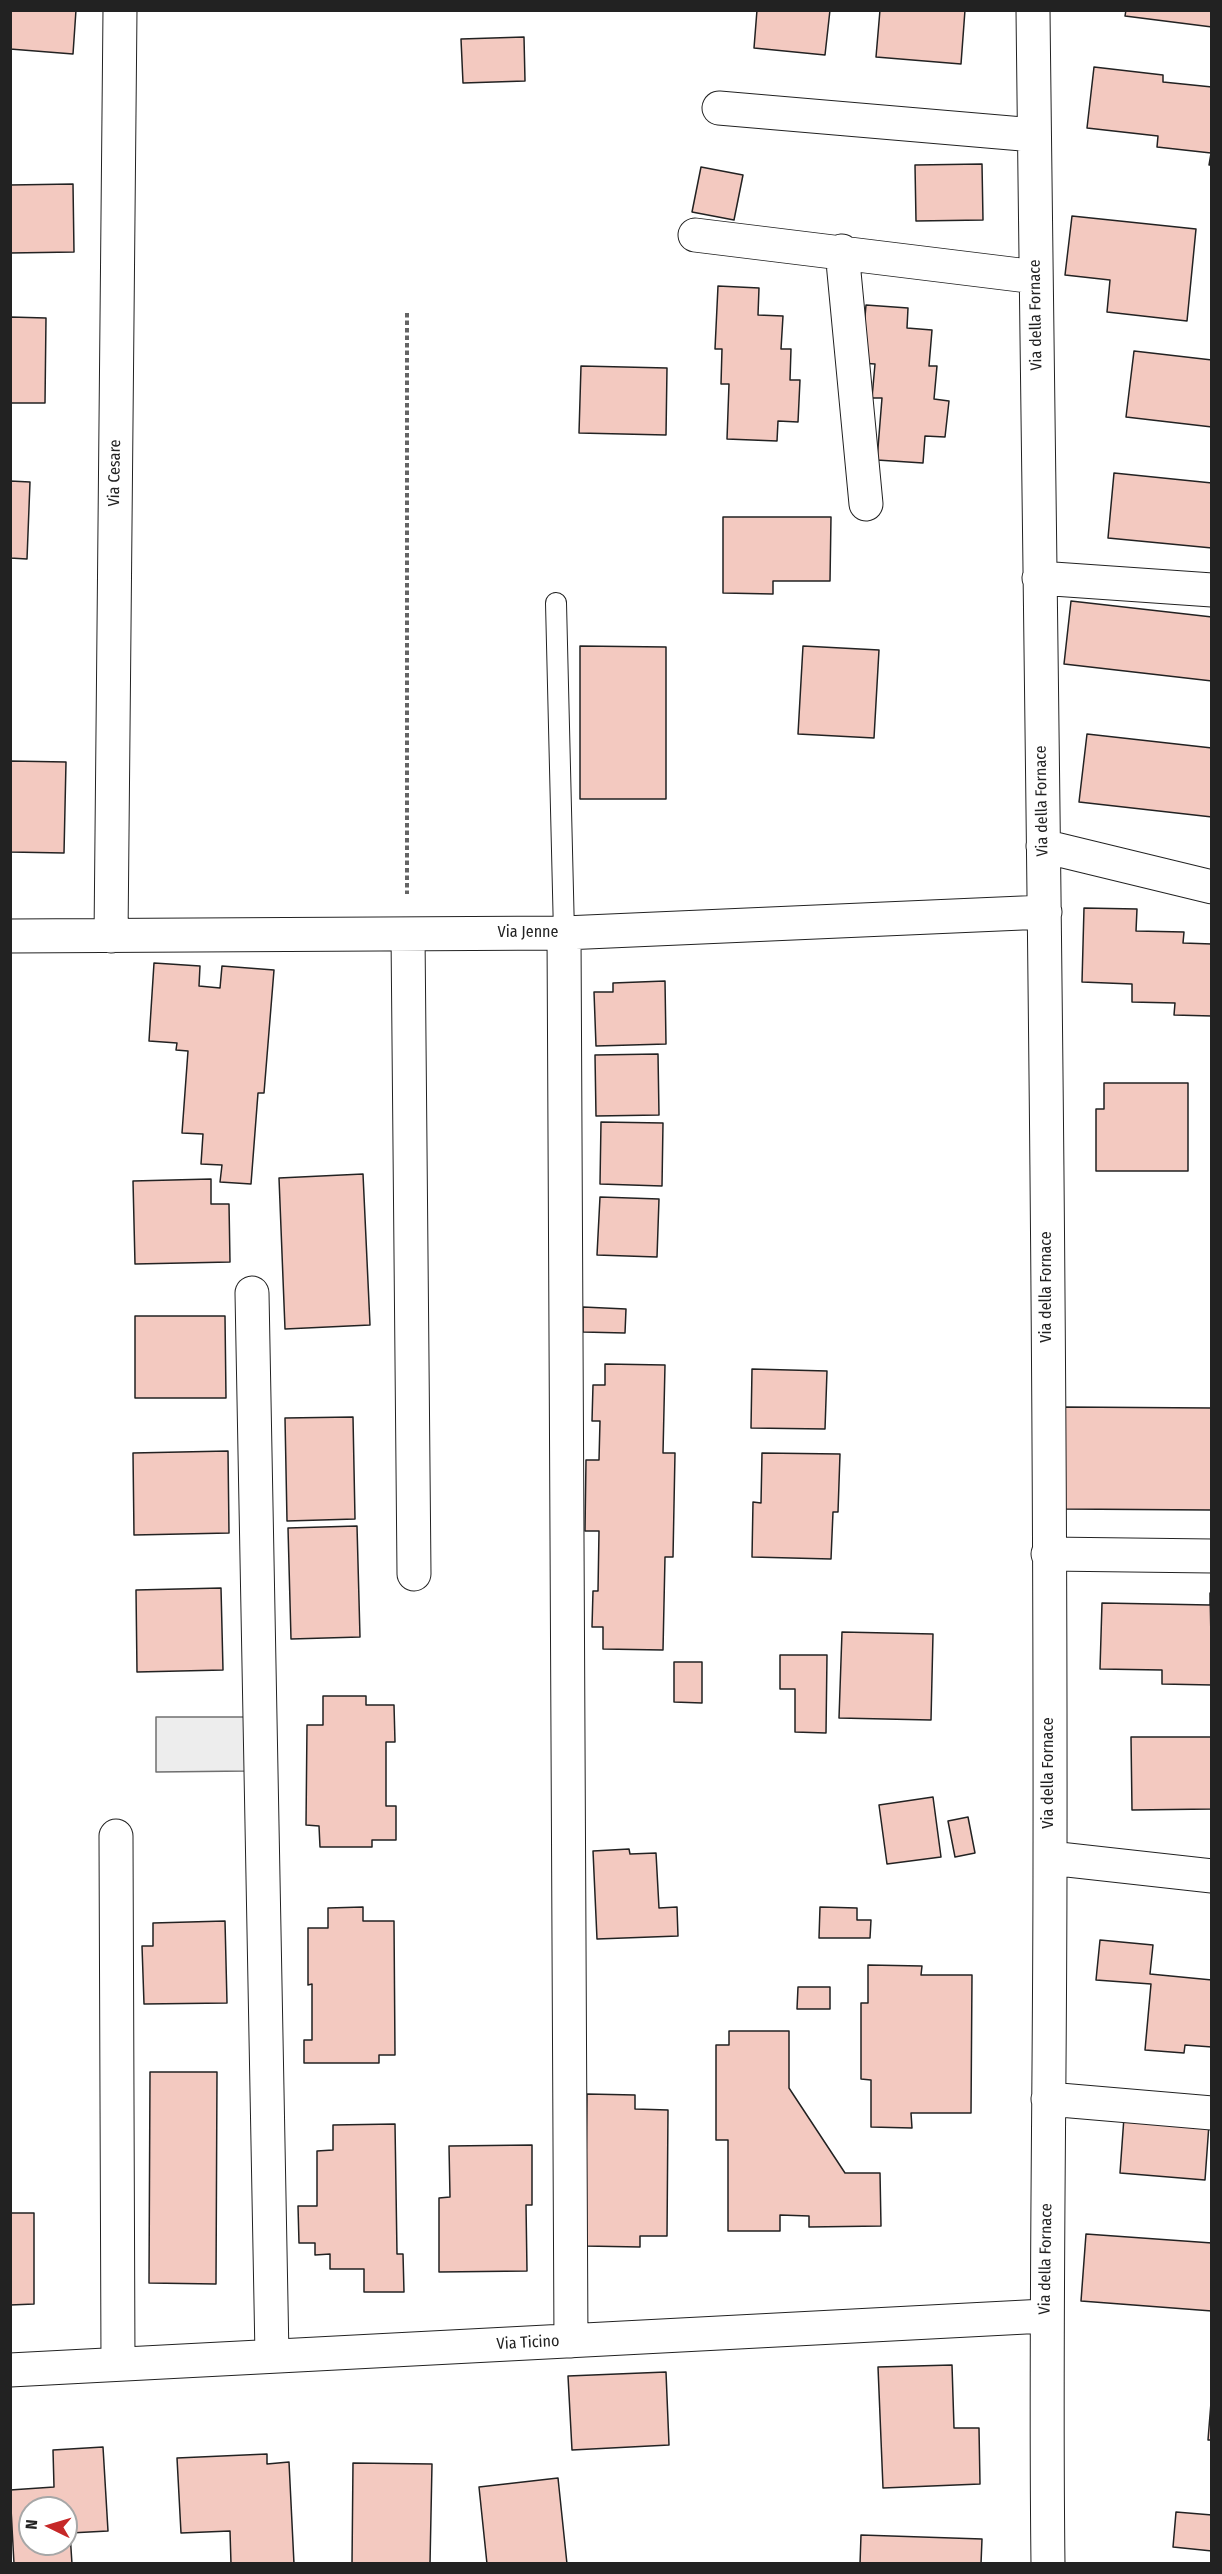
<!DOCTYPE html>
<html>
<head>
<meta charset="utf-8">
<style>
	body { margin:0 }
	#map { position:relative; width:1222px; height:2574px; overflow:hidden; background:#fff; font-family:"Fira Sans Condensed",sans-serif }
	canvas { display:block }
	.frame { position:absolute; inset:0; border:12px solid #222; pointer-events:none }
	.north { position:absolute; left:18px; top:2496px; width:60px; height:60px; box-sizing:border-box; background:#fff; border:2px solid #a7a7a7; border-radius:50%; rotate:275deg; font-size:16px; font-weight:700; line-height:24px; text-align:center; color:#222 }
	.north::after { content:''; display:block; margin:auto; width:21px; height:27px; background:#c62828; clip-path:polygon(50% 0,100% 100%,50% 72%,0 100%) }
</style>
</head>
<body>
<div id="map">
<canvas width="1222" height="2574"></canvas>
<div class="frame"></div>
<div class="north">N</div>
</div>
<script>
const context = document.querySelector('canvas').getContext('2d');
context.lineJoin = 'round';
function fillPath(path, color) {
  context.fillStyle = color;
  context.fill(path, 'evenodd');
}
function stroke(path, color, width, dash) {
  context.strokeStyle = color;
  context.lineWidth = width;
  context.lineCap = dash ? 'butt' : 'round';
  context.setLineDash(dash || []);
  context.stroke(path);
}
function write(font, color, halo, rows, align = 'center') {
  context.font = font + ' "Fira Sans Condensed",sans-serif';
  context.lineWidth = 4.5;
  context.setLineDash([]);
  context.textBaseline = 'middle';
  context.strokeStyle = halo;
  context.fillStyle = color;
  for (const [text, x, y, turn = 0] of rows) {
    context.save();
    context.translate(x, y);
    context.rotate((+turn || 0) * Math.PI / 180);
    context.textAlign = isNaN(turn) ? turn : align;
    if (halo) context.strokeText(text, 0, 0);
    context.fillText(text, 0, 0);
    context.restore();
  }
}
const parking = new Path2D(`
	M156,1717H247L248,1771L156,1772Z`);
fillPath(parking, '#ededed');
stroke(parking, '#6f6f6f', 1.5);
const building = new Path2D(`
	M10,10H76L73,54L10,49Z
	M757,10H830L825,55L754,48Z
	M880,10H965L961,64L876,57Z
	M1126,10H1212V27L1125,16Z
	M524,37L525,81L463,83L461,39Z
	M1094,67L1163,75V82L1212,87V165H1209L1211,153L1157,147L1158,136L1087,128Z
	M982,164L983,220L916,221L915,165Z
	M701,167L743,175L734,220L692,212Z
	M73,184L74,252L10,253V185Z
	M1072,216L1196,229L1187,321L1107,312L1110,280L1065,275Z
	M718,286L759,288L758,315L783,316L781,349H791L790,380H800L798,422L778,421L777,441L727,439L729,384H721L722,349H715Z
	M866,305L908,308L907,328L932,330L929,366H937L934,399L949,401L945,437L925,436L923,463L877,460L882,398H872L875,364L861,363Z
	M10,317L46,318L45,403H10Z
	M1134,351L1212,360V427L1126,417Z
	M581,366L667,368L666,435L579,433Z
	M1114,473L1212,483V548L1108,538Z
	M10,481L30,482L27,559L10,558Z
	M723,517H831L830,581H773V594L723,593Z
	M1071,601L1212,617V681L1064,664Z
	M580,646L666,647V799H580Z
	M803,646L879,650L874,738L798,734Z
	M1087,734L1212,748V817L1079,802Z
	M10,761L66,762L64,853L10,852Z
	M1084,908L1137,909L1136,931L1184,932L1183,943L1212,944V1016L1174,1015L1175,1003L1132,1002V984L1082,982Z
	M154,963L200,966L199,986L220,988L222,966L274,970L264,1093H258L251,1184L220,1182L222,1165L201,1164L203,1134L182,1133L188,1051L176,1050L177,1043L149,1041Z
	M665,981L666,1044L596,1046L594,992H613V983Z
	M658,1054L659,1115L596,1116L595,1055Z
	M1104,1083H1188V1171H1096V1109H1104Z
	M601,1122L663,1123L662,1186L600,1184Z
	M363,1174L370,1325L285,1329L279,1178Z
	M211,1179V1204H229L230,1262L135,1264L133,1181Z
	M600,1197L659,1199L657,1257L597,1255Z
	M583,1307L626,1309L625,1333L583,1332Z
	M135,1316H225L226,1398H135Z
	M605,1364L665,1365L663,1453H675L673,1557H665L663,1650L603,1649V1627H592L593,1591H598L599,1531H585L586,1460H599L600,1421H592L593,1385H605Z
	M752,1369L827,1371L825,1429L751,1428Z
	M1063,1407L1212,1408V1510L1062,1509Z
	M353,1417L355,1519L287,1521L285,1418Z
	M228,1451L229,1533L134,1535L133,1453Z
	M762,1453L840,1454L838,1512H833L831,1559L752,1557L753,1502L761,1503Z
	M357,1526L360,1637L291,1639L288,1528Z
	M221,1588L223,1670L137,1672L136,1590Z
	M1210,1593L1212,1685L1162,1684V1670L1100,1669L1102,1603L1210,1605Z
	M842,1632L933,1634L931,1720L839,1718Z
	M780,1655H827L826,1733L795,1732V1689H780Z
	M674,1662H702V1703L674,1702Z
	M323,1696H366V1705H394L395,1742H386V1806H396V1840H372V1847H320L319,1826L306,1825L307,1725H323Z
	M1131,1737H1212V1809L1132,1810Z
	M933,1797L941,1857L887,1864L879,1805Z
	M968,1817L975,1853L955,1857L948,1821Z
	M629,1849L630,1854L656,1853L659,1908L677,1907L678,1936L597,1939L593,1851Z
	M363,1907V1921H394L395,2055H379V2063H304V2040H312V1984L308,1985V1928H328V1908Z
	M820,1907L857,1908V1920H871L870,1938H819Z
	M225,1921L227,2003L144,2004L142,1946H153V1923Z
	M1100,1940L1153,1945L1150,1974L1212,1980V2047L1185,2045L1184,2053L1145,2050L1151,1984L1096,1980Z
	M868,1965L922,1966L921,1975H972L971,2113H911L912,2128L871,2127V2080L861,2079V2003H868Z
	M798,1987H830V2009H797Z
	M729,2031H789V2088L845,2173H880L881,2226L809,2227V2216L780,2215V2231H728V2140H716V2045H729Z
	M150,2072H217L216,2284L149,2283Z
	M587,2094L635,2095V2109L668,2110L667,2236H640V2247L585,2246Z
	M1124,2117L1209,2124L1205,2180L1120,2173Z
	M395,2124L397,2254H403L404,2292H364V2269H330V2254L315,2255V2243H299L298,2206H317V2151L333,2150V2125Z
	M532,2145V2205H526L527,2271L439,2272V2198L450,2197L449,2146Z
	M10,2213H34V2304L10,2305Z
	M1086,2234L1212,2243V2311L1081,2301Z
	M952,2365L954,2428H979L980,2484L883,2488L878,2367Z
	M666,2372L669,2445L572,2450L568,2376Z
	M1212,2390V2440H1208Z
	M103,2447L108,2531L70,2533L72,2564H14L10,2490L54,2487L53,2450ZM30,2508H66V2544H30Z
	M267,2454V2464L289,2462L294,2564H231L230,2531L181,2533L177,2458Z
	M353,2463L432,2464L430,2564H352Z
	M558,2478L567,2564H487L479,2487Z
	M1176,2512L1212,2515V2551L1173,2547Z
	M861,2535L982,2539L981,2564H860Z`);
fillPath(building, '#f3c9c0');
stroke(building, '#222', 1.5);
const lane = new Path2D(`
	M556,603L564,933`);
const street = new Path2D(`
	M1033,10C1040,626 1051,1242 1050,1858C1050,2093 1045,2328 1048,2564
	M719,108L1034,135
	M695,235L1036,277
	M842,251L866,504
	M1039,578L1212,590
	M1043,846L1212,887
	M564,933L571,2341
	M408,934L414,1574
	M10,936L564,933L1045,912
	M111,936L120,10
	M252,1293L272,2356
	M1048,1554L1212,1556
	M116,1836L118,2364
	M1050,1858L1212,1876
	M1048,2099L1212,2113
	M10,2370L1045,2316`);
stroke(lane, '#222', 22);
stroke(street, '#222', 35);
stroke(new Path2D(`
	M407,313V894`), '#646464', 4, [4.5, 3]);
stroke(lane, '#fff', 20);
stroke(street, '#fff', 33);
write('16px', '#222', '#fff', [
	["Via della Fornace",1036,315,-91],
	["Via Cesare",115,473,-89],
	["Via della Fornace",1042,801,-91],
	["Via Jenne",528,933],
	["Via della Fornace",1047,1287,-90],
	["Via della Fornace",1049,1773,-90],
	["Via della Fornace",1046,2259,-89],
	["Via Ticino",528,2343,-3]
]);
</script>
</body>
</html>
